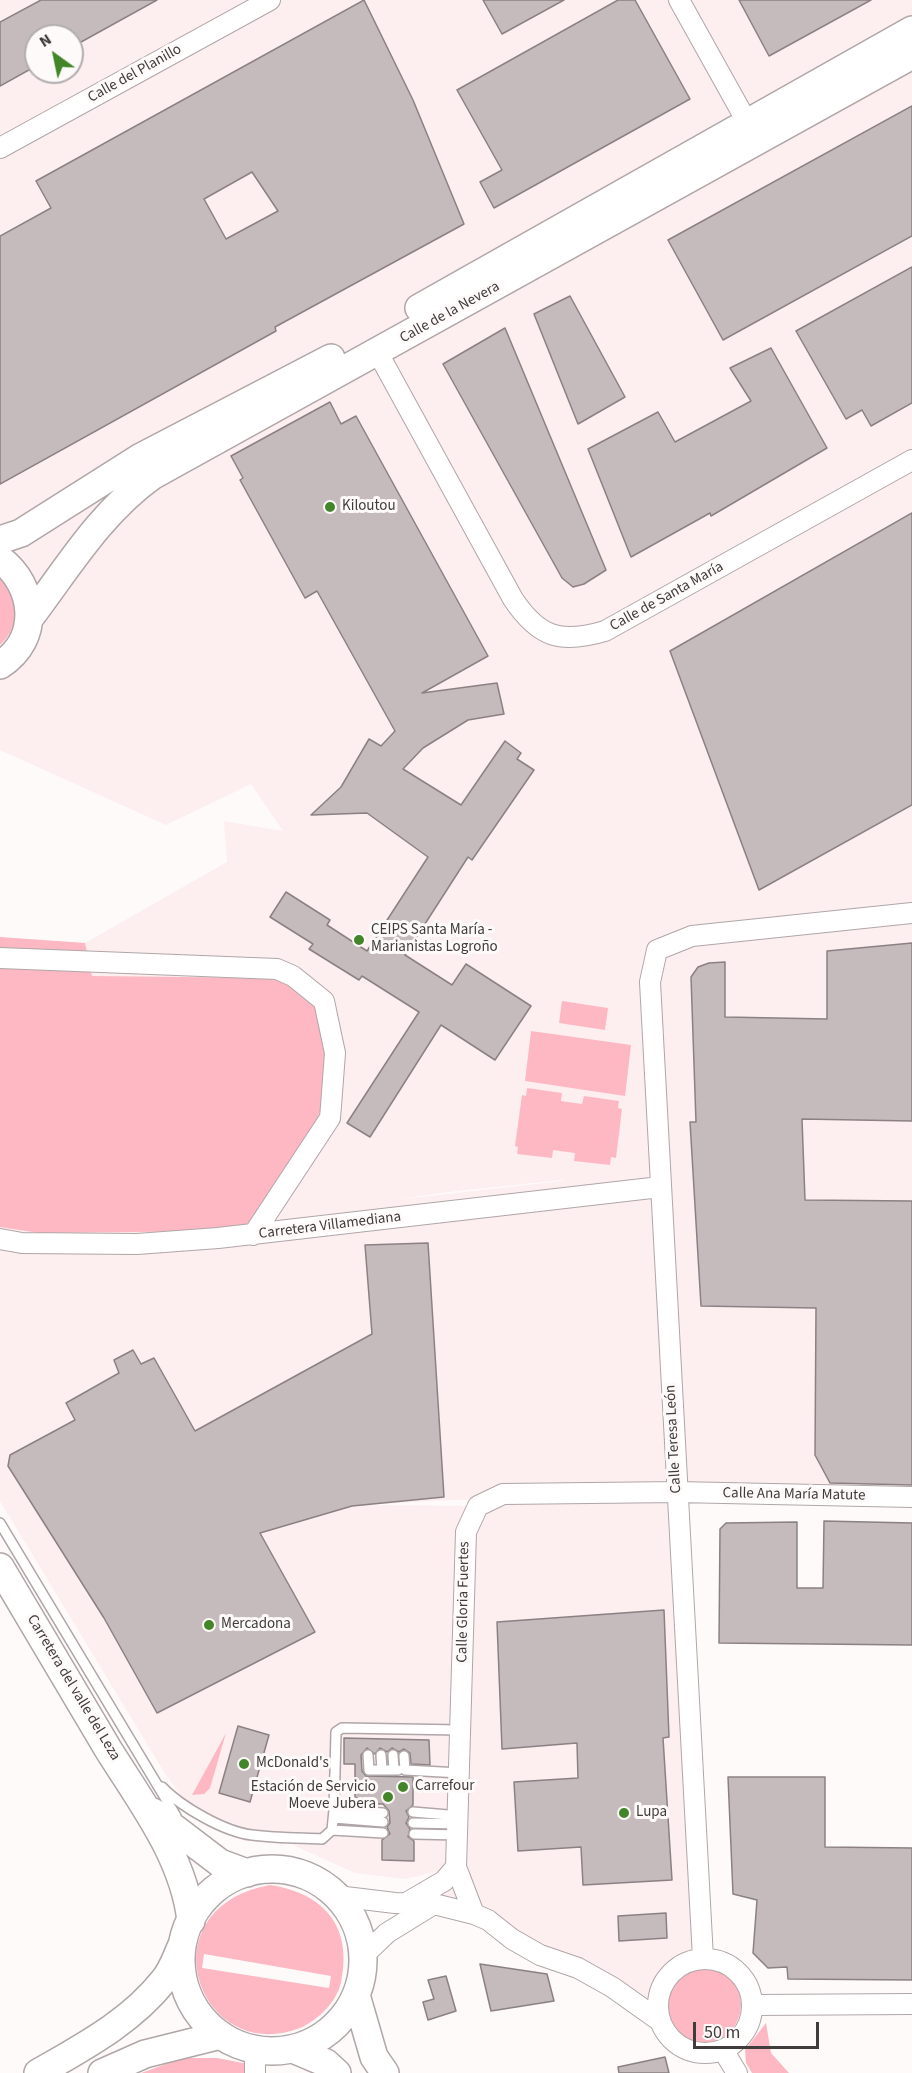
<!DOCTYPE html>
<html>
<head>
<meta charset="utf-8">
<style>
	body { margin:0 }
	#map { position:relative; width:912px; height:2073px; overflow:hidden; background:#fefafa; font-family:"Source Sans 3",sans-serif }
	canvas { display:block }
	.north { position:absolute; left:24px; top:24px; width:60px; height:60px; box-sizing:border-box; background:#fefafa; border:2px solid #b2aeae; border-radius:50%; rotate:327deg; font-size:16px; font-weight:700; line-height:24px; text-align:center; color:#403c3c }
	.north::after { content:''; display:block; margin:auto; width:21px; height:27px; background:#428629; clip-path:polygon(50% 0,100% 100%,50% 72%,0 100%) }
	.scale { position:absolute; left:693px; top:2022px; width:126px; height:27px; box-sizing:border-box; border:3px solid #403c3c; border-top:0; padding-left:8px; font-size:18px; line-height:21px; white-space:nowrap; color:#403c3c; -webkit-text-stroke:4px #fefafa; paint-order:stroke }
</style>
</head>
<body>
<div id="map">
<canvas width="912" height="2073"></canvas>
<div class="north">N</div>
<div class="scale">50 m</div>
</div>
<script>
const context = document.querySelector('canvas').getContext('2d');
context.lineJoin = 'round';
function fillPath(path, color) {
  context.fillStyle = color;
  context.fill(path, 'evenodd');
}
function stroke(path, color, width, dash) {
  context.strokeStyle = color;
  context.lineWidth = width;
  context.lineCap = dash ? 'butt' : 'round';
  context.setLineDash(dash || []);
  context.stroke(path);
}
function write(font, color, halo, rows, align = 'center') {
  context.font = font + ' "Source Sans 3",sans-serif';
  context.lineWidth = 6;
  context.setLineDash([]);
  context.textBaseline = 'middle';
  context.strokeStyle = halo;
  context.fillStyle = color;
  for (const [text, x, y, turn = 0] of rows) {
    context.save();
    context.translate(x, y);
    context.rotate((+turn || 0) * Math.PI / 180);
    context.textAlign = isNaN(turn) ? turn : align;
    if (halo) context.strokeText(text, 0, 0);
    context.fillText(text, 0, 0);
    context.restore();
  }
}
fillPath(new Path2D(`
	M0,0H912V1497L677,1493L703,1958L689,1961L676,1968L666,1979L659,1992L657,2007L646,2010L633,2000L434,1904L455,1868L405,1879L355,1873L291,1844L244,1841L204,1821L181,1796L164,1772L0,1501V937L85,943L227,862L224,821L283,831L251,784L166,825L0,750ZM36,36H72V72H36ZM562,1180V1181L394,1200L448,1192ZM267,1214L273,1226L231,1230ZM490,1499L478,1506L367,1505L449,1500Z`), '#fdeef0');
fillPath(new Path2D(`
	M0,574C16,599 24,622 0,645Z
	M0,937L85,943L92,976L274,978L289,985L314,1005L325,1023L328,1040L321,1109L308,1142L254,1221L227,1231L39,1233L0,1227Z
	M562,1001L608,1008L605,1030L559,1023Z
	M531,1031L631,1045L625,1096L525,1081Z
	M527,1088L562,1093L561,1101L582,1104L584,1096L619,1101L618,1108L622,1109L616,1158L611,1157L610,1165L574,1161L575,1153L553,1150L552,1158L517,1154L518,1147L515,1146L522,1095L526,1096Z
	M226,1733L210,1788L204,1794L192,1795Z
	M270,1885C324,1893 353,1927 341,1982C337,2002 318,2020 300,2028C198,2067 143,1908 270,1885ZM204,1954L331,1976L329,1988L202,1968Z
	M665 2005a38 38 0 1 1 76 0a38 38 0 1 1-76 0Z
	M766,2023L771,2053L789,2073H752L746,2063L745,2050Z
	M183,2058H217L264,2067V2073H141Z`), '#fdb8c3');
const building = new Path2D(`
	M41,0H157L72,47V36H36V66L0,86V22Z
	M364,0L413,100L464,224L275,327L276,331L0,484V236L51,208L36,181ZM252,172L278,211L226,239L204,199Z
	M483,0H564L502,34Z
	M618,0H635L690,99L494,208L480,182L502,170L457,90Z
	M739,0H871L769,56Z
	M912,106V236L723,340L668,240Z
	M912,267V403L871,426L862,410L846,419L796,331Z
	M570,296L625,397L578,424L534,314Z
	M505,328L606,570L584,584L573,587L562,578L443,364Z
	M771,348L827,448L711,516L710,513L631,557L588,449L658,412L675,442L751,401L730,368Z
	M330,402L341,424L356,416L488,656L422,693L497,683L504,714L468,720L423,748L403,769L461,805L505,741L521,753L517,759L534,770L472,860L468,857L405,955L452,985L466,964L531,1006L495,1060L441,1025L370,1137L347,1123L419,1012L362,976L359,980L309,949L313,944L270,917L286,892L330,920L327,925L367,951L428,857L367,813L311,815L341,787L369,739L381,746L395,731L317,591L305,598L240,480L243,478L231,456Z
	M912,513V805L759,890L670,651Z
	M912,943V1121L802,1119L805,1200L912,1201V1485L830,1483L815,1455L816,1308L701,1306L690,1122H696L691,977L698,967L709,963L725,962V1017L827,1019V951Z
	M428,1243L444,1497L352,1506L260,1533L315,1632L157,1713L104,1618L8,1466L10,1455L75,1420L66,1403L119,1373L114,1360L133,1350L141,1364L154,1358L195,1431L372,1334L365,1245Z
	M824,1521L912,1523V1645L719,1643L720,1529L726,1523L797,1522V1588H823Z
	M664,1610L669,1737L663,1738L672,1880L583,1885L581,1847L518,1851L514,1782L578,1778L577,1743L502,1749L497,1622Z
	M238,1726L269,1735L250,1802L219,1793Z
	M344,1738L429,1740L430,1765L411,1764L410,1753L404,1749L399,1752L392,1748L387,1752L380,1748L375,1754L367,1748L361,1755L362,1771L366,1776L413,1777V1805L406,1811L409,1817L406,1823L410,1829L408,1837L414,1841V1861L382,1860V1840L390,1834L387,1827L390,1823L389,1811L383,1804H360V1798H355V1764H344Z
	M728,1777H825V1847L912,1848V1980L788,1979L787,1967L768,1968L753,1953L757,1900L733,1894Z
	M666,1913L667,1938L619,1941L618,1916Z
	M480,1964L547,1974L554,2001L491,2011Z
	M446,1976L456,2011L428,2020L423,2002L434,1999L428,1980Z
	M665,2057L669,2073H619L618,2067Z`);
fillPath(building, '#c5bbbd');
stroke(building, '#8b8183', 1.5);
const lane = new Path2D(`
	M0,1523L176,1816
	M368,1755L369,1770H382
	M381,1755L382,1770H394
	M393,1755L394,1770H398
	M404,1756L405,1770L460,1773
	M162,1787C181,1807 225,1832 252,1835C275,1838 299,1838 322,1839L332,1830L334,1810L383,1813
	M334,1810L336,1732L342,1728L461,1730
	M413,1812L460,1816
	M334,1818L383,1822
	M413,1823L459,1824
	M332,1830L383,1833
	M414,1834L459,1835`);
const street = new Path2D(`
	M679,0L747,122
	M0,148L270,0
	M378,353L513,599C539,638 561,644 605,631L912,460
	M0,958L277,969L293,976L324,1001L335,1053L331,1106L330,1118L253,1235
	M0,1239L22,1243L137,1244L218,1238L660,1187
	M456,1867L466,1532L478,1506L503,1494L677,1492L912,1497
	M337,1896L395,1903L434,1904L474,1914L488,1920L512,1939L540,1955L578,1968L612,1987L660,2021
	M408,1902L444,1881L456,1867L474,1914
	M363,1956L387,1933L434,1904
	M703,1958L650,982L657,950L692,936L912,913
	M658 2006a47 47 0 1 1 94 0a47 47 0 1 1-94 0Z
	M752,2005L912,2004
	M255,2049V2073
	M723,2050L737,2073`);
const secondary = new Path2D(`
	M419,308L912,30
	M0,540L21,533L141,457L331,358
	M0,559C36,586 41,639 0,665
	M29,619C67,569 100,513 152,476L912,55
	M0,1567C36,1628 72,1688 108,1749C141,1802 184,1857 191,1921
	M153,1812L220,1863L247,1873
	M181 1960a91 91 0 1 1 182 0a91 91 0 1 1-182 0Z
	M356,1995L374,2057L385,2073
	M293,2049L326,2063L337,2073
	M38,2073C83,2047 131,2022 164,1980C172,1971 176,1958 181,1947
	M102,2073L145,2054L221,2035`);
stroke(lane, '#b0a6a7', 12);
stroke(street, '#b0a6a7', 22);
stroke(secondary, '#b0a6a7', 30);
stroke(lane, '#fff', 9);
stroke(street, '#fff', 20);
stroke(secondary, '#fff', 27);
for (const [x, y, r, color] of [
	[330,507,6,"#428629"],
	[359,940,6,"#428629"],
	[209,1625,6,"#428629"],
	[244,1764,6,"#428629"],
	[403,1787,6,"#428629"],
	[388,1797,6,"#428629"],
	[624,1813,6,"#428629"]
]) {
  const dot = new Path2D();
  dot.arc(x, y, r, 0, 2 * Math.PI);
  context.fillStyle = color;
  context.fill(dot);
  stroke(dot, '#fefafa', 2);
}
write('15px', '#403c3c', '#fefafa', [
	["Calle del Planillo",135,74,-29],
	["Calle de la Nevera",450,313,-29],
	["Calle de Santa María",667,597,-29],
	["Carretera Villamediana",330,1226,-7],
	["Calle Teresa León",674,1439,-93],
	["Calle Ana María Matute",794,1495,1],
	["Calle Gloria Fuertes",464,1602,-89],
	["Carretera del valle del Leza",73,1688,59]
]);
write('15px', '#403c3c', '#fefafa', [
	["Kiloutou",342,507],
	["CEIPS Santa María -",371,931],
	["Marianistas Logroño",371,948],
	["Mercadona",221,1625],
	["McDonald's",256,1764],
	["Carrefour",415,1787],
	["Estación de Servicio",376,1788,"right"],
	["Moeve Jubera",376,1805,"right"],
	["Lupa",636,1813]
], 'left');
</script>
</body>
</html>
